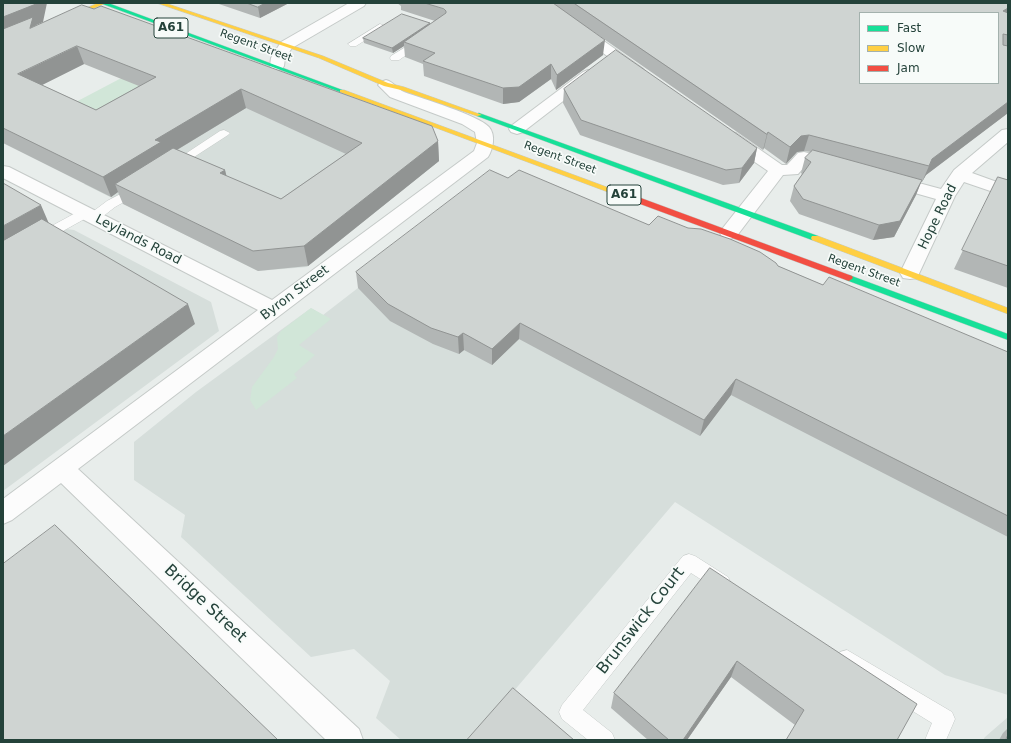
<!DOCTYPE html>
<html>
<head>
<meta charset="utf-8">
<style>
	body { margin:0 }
	#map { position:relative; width:1011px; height:743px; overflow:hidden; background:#e8edeb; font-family:"DejaVu Sans",sans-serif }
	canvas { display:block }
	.frame { position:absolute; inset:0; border:4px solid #24423a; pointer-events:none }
	.legend { position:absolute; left:859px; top:12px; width:140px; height:72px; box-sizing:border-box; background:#f7fbf9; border:1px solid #a3b1ad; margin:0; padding:5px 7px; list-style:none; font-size:12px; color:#24423a }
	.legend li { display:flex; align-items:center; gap:8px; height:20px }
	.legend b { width:20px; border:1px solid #a3b1ad }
</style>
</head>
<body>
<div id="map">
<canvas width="1011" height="743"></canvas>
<div class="frame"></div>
<ul class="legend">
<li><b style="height:5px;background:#16e098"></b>Fast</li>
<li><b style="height:5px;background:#ffcf43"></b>Slow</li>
<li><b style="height:5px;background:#f24e42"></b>Jam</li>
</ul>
</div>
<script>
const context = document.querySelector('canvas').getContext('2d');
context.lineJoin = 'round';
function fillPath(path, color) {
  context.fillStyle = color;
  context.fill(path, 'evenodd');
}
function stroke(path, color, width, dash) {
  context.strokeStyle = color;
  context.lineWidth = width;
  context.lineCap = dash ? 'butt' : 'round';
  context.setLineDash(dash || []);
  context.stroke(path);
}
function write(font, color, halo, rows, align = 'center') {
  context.font = font + ' "DejaVu Sans",sans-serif';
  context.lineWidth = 3.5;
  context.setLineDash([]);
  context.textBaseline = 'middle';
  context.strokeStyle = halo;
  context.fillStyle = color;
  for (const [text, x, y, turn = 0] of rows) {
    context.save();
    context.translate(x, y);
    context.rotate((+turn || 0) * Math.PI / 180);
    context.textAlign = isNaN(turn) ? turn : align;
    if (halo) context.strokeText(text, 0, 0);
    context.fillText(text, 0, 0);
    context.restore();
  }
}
fillPath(new Path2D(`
	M221,102L433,146L439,161L307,267L258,271L84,184Z
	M490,186L1008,375V695L945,675L675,502L472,740H401L376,718L390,681L354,649L311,657L181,537L185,515L134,480V442L196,392L311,308L323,315Z
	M51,227L74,230L211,302L219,331L3,491V254Z
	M1008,717V740H983L985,737Z`), '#d6dedb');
fillPath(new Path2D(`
	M129,74L170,91L95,133L53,114Z
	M311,308L331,319L299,345L315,355L294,374L297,378L256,410L250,400L252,387L274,357L278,349L277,337L281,331Z`), '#d1e6d8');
const lane = new Path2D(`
	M380,24L383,25L385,27L383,29L356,46H350L348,44Z
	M422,37L425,38L427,40L425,42L399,60H391L390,58L391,56Z
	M224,130L230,133L228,135L177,168H169L167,166L220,131Z
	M138,185L142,186L144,189L142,192L115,207L97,221H89L88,217L45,241H35L34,238L35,235L81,210H89L91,213L107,201Z
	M689,554L695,556L728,577L731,583L728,589L722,591L716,589L691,573L583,710L612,733L615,740H588L562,719L559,712L562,705L683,556Z
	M847,650L952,712L955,719L946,740H925L932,723L840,666L837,659L840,652Z`);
const street = new Path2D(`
	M349,3H366L364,6L292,48L285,58L284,66L282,69L277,70L272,69L270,66L271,58L281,42Z
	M534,3H550L642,68L645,71L642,74L637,76L632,74Z
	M588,70L593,72L596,75L593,78L523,132L517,134L511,132L509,129L511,126L583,72Z
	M386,80C394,82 397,89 404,92C423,99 478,115 489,127C496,135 493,149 488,157L78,469L359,729L363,740H326L61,483L12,520L3,524V499L258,310L3,178V166L9,167L272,300L474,151L477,143L475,132L462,124L390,97L378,85L381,82Z
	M1008,129V142L972,173L1008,186V197L964,182L955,196L917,278L910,279L903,278L900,273L936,199L883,184L880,180L883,176L889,175L941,189L954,170L1002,130Z
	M730,132L736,133L782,165H787L798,153L804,152L840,161L843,165L840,169L834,170L808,163L798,174L783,175L736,237L729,239L722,237L720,233L722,229L768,171L724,141L722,137L724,133Z`);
const fast = new Path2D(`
	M100,3H108L345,91L340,92Z
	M479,113L818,236L819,238L815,240H812L477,116L476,115Z
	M849,275L1008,334V340L846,280L845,278Z`);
const slow = new Path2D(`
	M98,3H106L65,21L60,20Z
	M157,3H165L323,56L388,83L404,87L482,115L477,116L401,90L384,86L319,58Z
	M340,90H344L631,196L627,198H624L340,92Z
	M812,236H818L1008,308V314L812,240L811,238Z`);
const jam = new Path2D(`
	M624,194H630L852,276L853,278L849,281L846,280L624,198Z`);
stroke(lane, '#c5cac8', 1);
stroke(street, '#c5cac8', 2);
stroke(fast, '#c3cbc8', 1);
stroke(slow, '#c3cbc8', 1);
stroke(jam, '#c3cbc8', 1);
fillPath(lane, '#fcfcfc');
fillPath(street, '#fcfcfc');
fillPath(fast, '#16e098');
fillPath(slow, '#ffcf43');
fillPath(jam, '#f24e42');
fillPath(new Path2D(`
	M3,3L43,22L36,25L438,141L439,161L308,266L258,271L123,204L118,192L111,197L3,143ZM84,64L139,86L96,110L42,85ZM246,108L346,154L281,199L226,176L225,170L177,150Z
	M216,3H289L260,18Z
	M397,3H1008V113L926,175L922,182H921L916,195L894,237L873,240L799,214L790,201L794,186L802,174L801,173L805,158L811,152L804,151L797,152L786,164L764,148L763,150L591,30L603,55L556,90L551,79L519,102L503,104L424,76L423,64L405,57L404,46L393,53L364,43L363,38L430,24L435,21L401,10V6Z
	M564,89L757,148L754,163L739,183L723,185L580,135L563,103Z
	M998,177L1008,180V288L954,269Z
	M508,178L649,225L778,266L823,285L1008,352V537L731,395L700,436L519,339L492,365L464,350L459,354L433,344L390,321L358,288L356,272Z
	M710,568L897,740L795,725L731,677L687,740H648L611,708L614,693Z
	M1008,728V740H999L1003,733Z`), '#b2b6b5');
fillPath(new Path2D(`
	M36,3H47L43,22L36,25L40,36L3,38V17Z
	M265,3H289L260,18L258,7Z
	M1008,8V18L1003,11Z
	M430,23L431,28L404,42V46L393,53L392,48Z
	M605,40L603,55L556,90L557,75Z
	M77,46L84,64L26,93L18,74Z
	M551,64V79L519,102L503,104V88Z
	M241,89L246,108L165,157L115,184L118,192L111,197L103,177L155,140Z
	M1008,102V113L926,175L922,182L932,159Z
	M768,132L764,148L763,150L767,134Z
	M809,135L804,151L797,152L786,164L790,147L801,136Z
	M438,141L439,161L308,266L304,246Z
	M757,148L754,163L739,183L742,168Z
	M225,170L230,190L220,173Z
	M922,180L916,195L894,237L873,240L879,225Z
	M41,205L50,226L3,252V226Z
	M188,304L195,324L3,466V436Z
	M520,323L519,339L492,365V349Z
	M463,333L464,350L459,354L458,337Z
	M736,379L731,395L700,436L704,420Z
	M737,661L731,677L687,740H683Z`), '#919493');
const building = new Path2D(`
	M3,3H36V4L3,17Z
	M247,3H265L258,7Z
	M425,3H553L605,40L557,75L551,64L519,87L503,88L423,61L435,53L404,42L446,13V11L444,9Z
	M574,3H1008V8L1003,11L1008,13V35L1003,34V45L1008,46V102L932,159L929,166L809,135L801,136L790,147L768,132L767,134ZM860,13H998V83H860Z
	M82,5L94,9L101,6L432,126L438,141L304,246L253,251L115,184L173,148L225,170L220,173L281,199L362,143L241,89L155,140L161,142L103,177L3,128V29L33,17L30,28ZM77,46L156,77L96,110L18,74Z
	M402,14L430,23L392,48L363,38Z
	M616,50L757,148L742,168L726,170L581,120L564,89Z
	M813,150L922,180L900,221L879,225L803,199L794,186L811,162L805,158Z
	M490,170L508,178L519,170L649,225L658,216L688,228L701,229L730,239L760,252L776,263L778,266L823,285L829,277L1008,352V516L736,379L704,420L520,323L492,349L463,333L458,337L431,328L388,304L356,272Z
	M998,177L1008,180V266L962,250Z
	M3,183L41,205L3,226Z
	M42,219L188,304L3,436V241Z
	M55,525L278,740H3V564Z
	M710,568L917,704L897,740H786L804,710L737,661L683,740H669L614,693Z
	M513,688L574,740H467Z
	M1008,735V740H1006Z`);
fillPath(building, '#cfd4d2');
stroke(building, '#919493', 1);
write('11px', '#24423a', '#f7fbf9', [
	["Regent Street",256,46,20],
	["Regent Street",560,158,20],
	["Regent Street",864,271,20]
]);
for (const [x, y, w] of [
	[171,28,34],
	[624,195,34]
]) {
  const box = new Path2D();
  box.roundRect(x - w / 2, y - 10, w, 20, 3);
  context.fillStyle = '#f7fbf9';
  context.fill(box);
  stroke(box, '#24423a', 1);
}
write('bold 12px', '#24423a', null, [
	["A61",171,28],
	["A61",624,195]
]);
write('13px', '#24423a', '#f7fbf9', [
	["Hope Road",938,217,-64],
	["Leylands Road",138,240,27],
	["Byron Street",295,293,-37]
]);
write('16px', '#24423a', '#f7fbf9', [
	["Bridge Street",205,604,43],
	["Brunswick Court",641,621,-52]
]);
</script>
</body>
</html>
